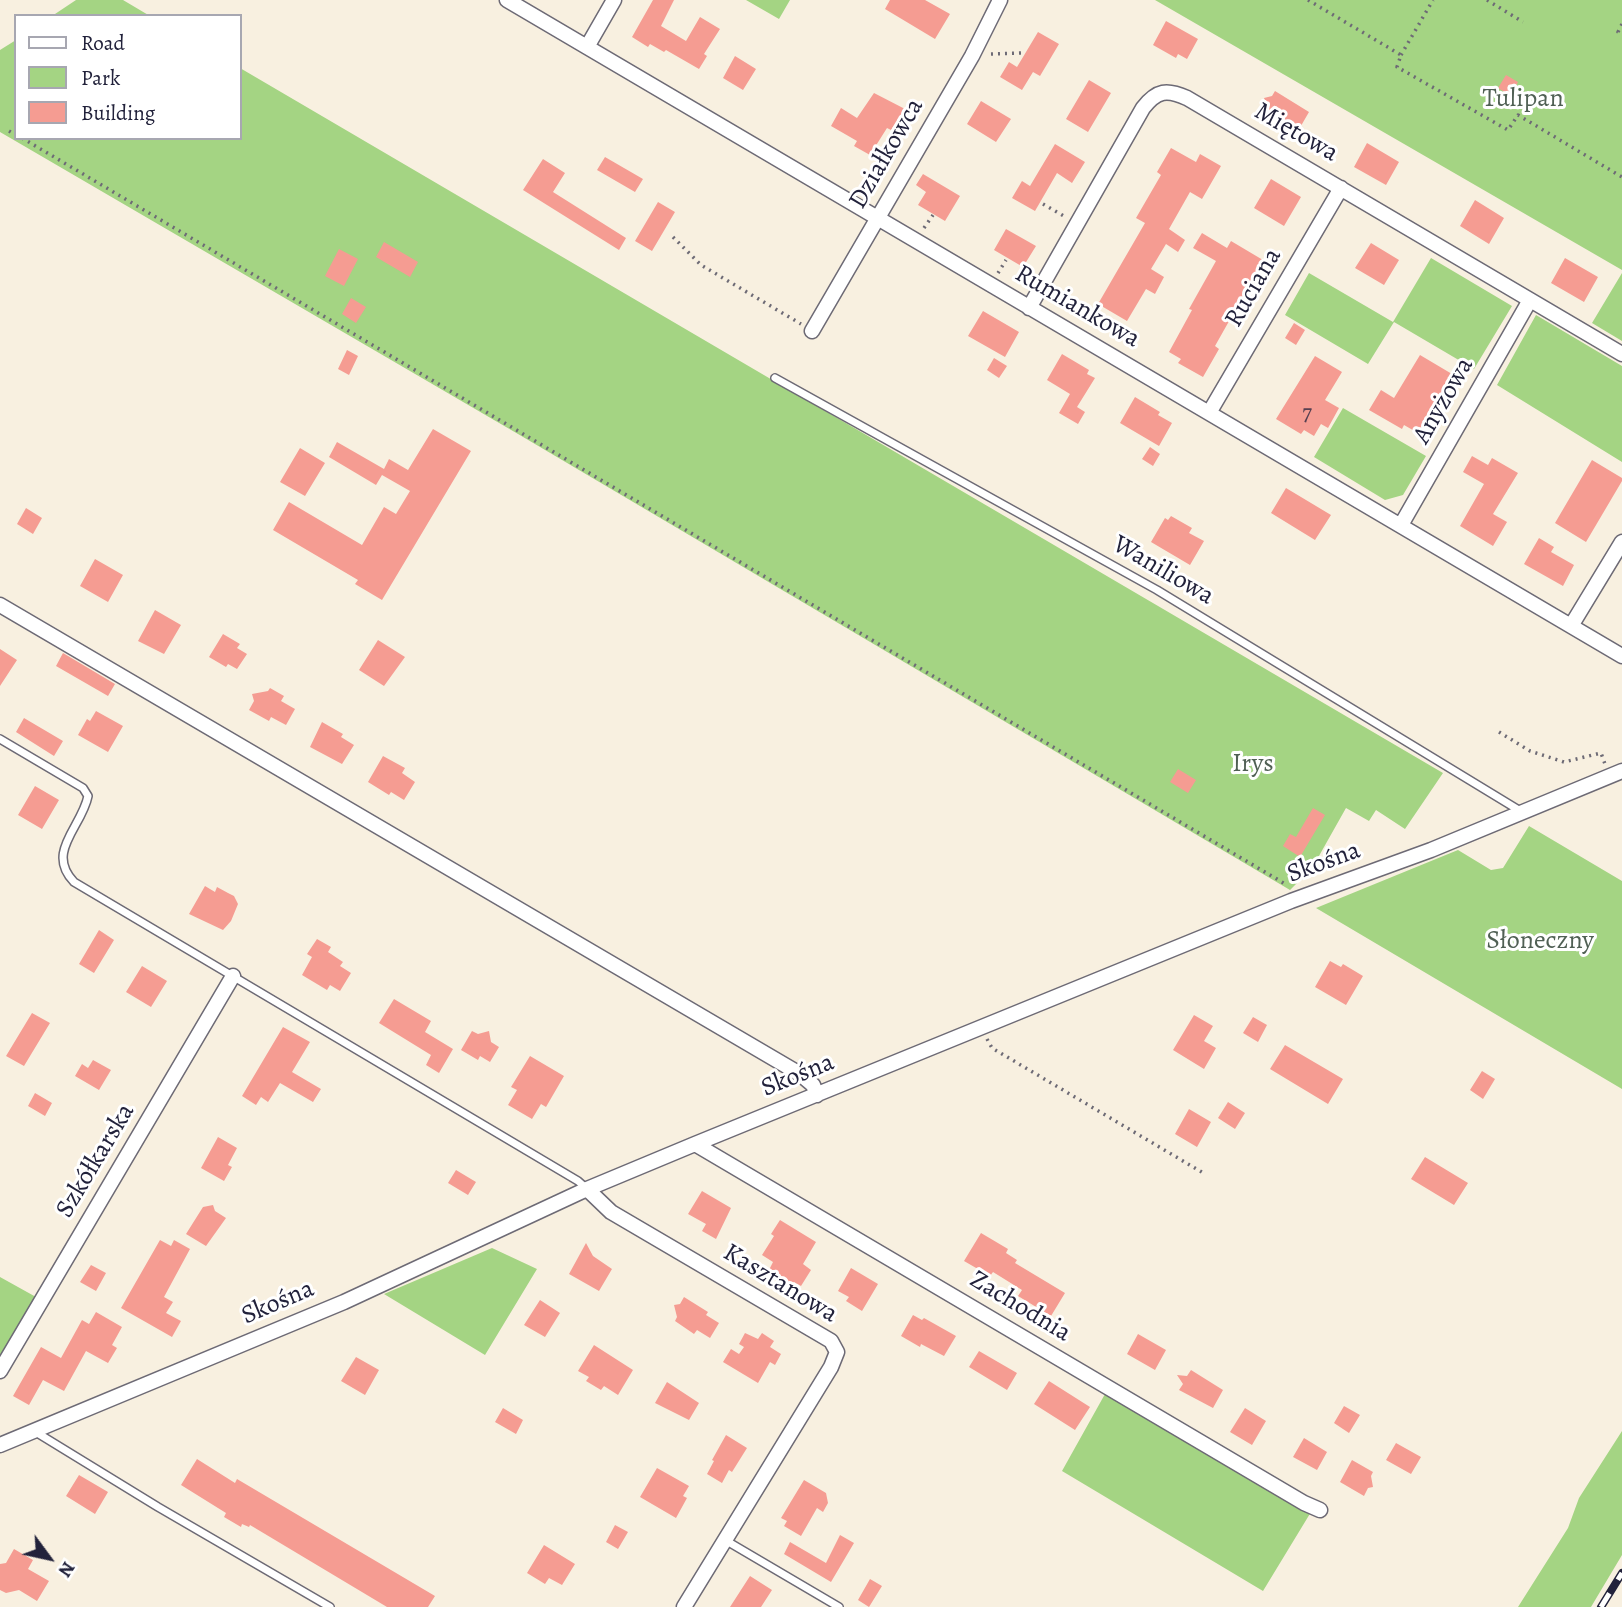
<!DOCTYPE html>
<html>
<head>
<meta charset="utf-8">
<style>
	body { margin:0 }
	#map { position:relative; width:1622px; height:1607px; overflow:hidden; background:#f8f0e0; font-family:Alegreya,serif }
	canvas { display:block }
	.legend { position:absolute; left:14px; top:14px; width:228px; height:126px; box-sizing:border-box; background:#fff; border:2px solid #a7a7b1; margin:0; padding:9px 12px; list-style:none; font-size:21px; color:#22223b }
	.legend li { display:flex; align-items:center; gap:14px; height:35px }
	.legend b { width:35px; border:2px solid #a7a7b1 }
	.north { position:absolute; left:14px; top:1523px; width:70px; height:70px; -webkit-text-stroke:5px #fff; paint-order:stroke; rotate:123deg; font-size:19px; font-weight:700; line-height:28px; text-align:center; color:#22223b }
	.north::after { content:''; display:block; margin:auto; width:24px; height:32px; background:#22223b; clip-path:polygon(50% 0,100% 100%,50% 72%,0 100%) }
</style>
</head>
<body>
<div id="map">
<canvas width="1622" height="1607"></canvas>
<ul class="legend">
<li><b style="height:9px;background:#fff"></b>Road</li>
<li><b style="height:19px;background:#a4d483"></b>Park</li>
<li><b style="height:19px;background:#f59c92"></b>Building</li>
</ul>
<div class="north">N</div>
</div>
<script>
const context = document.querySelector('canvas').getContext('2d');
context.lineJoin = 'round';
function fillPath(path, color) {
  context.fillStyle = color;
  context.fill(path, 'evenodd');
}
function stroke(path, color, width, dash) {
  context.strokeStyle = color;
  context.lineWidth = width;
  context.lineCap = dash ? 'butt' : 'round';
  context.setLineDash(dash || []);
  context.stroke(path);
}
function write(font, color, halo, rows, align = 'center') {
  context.font = font + ' Alegreya,serif';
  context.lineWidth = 6;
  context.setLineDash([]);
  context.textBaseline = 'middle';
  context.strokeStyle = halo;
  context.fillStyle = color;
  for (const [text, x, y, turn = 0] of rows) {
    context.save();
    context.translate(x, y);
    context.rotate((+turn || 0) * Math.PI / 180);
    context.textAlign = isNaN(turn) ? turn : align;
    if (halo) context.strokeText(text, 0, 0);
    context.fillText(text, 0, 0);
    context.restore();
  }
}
fillPath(new Path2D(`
	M76,0H123L150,16H52Z
	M746,0H790L779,19Z
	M1155,0H1622V270Z
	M16,40V138H240V68L1443,773L1405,829L1376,810L1369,821L1346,808L1306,879L1300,880L1290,890L518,434L0,132V50Z
	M1431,258L1512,306L1474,369L1394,322L1368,364L1285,315L1309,273L1393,322Z
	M1622,273V341L1592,323Z
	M1536,315L1622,366V462L1497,385Z
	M1343,408L1426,456L1403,495L1385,500L1314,457Z
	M1529,826L1622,881V1089L1316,908L1458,850L1491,870L1503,868Z
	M492,1248L537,1269L485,1355L384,1294Z
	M0,1277L36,1297L0,1356Z
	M1105,1394L1311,1512L1263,1591L1062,1471Z
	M1622,1431V1555L1591,1607H1518L1568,1528L1579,1498Z`), '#a4d483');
fillPath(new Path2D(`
	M653,0H674L661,26L686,41L700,17L720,29L704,54L707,56L699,69L666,50L664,52L650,44L648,47L632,37Z
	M890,0H925L950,14L935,39L885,9Z
	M1166,21L1198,39L1187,59L1178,54L1176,58L1153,45Z
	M1038,32L1059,44L1040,76L1033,72L1022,90L1000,77L1009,62L1017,67Z
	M735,56L756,69L743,90L723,78Z
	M1506,75L1518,82L1511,96L1498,88Z
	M1089,80L1111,93L1088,132L1066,119Z
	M1275,91L1309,112L1298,131L1263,111L1266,106L1264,98L1272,96Z
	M874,93L905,109L891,130L887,128L870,155L854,146L857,141L831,126L841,108L857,118Z
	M981,101L1011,119L996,142L967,124Z
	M1367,143L1399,162L1386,185L1354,167Z
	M1055,144L1085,162L1072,183L1057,173L1035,211L1012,198L1022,181L1030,186Z
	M1171,148L1196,162L1200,154L1221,166L1202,199L1190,192L1169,229L1185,240L1178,252L1166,244L1151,269L1164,277L1155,294L1146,289L1127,321L1098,304L1145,223L1136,218L1161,175L1157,172Z
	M605,157L643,179L635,192L597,170Z
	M543,159L565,173L553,192L626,238L619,250L523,190Z
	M923,174L960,196L945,221L918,205L926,192L916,185Z
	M1271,179L1301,197L1284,226L1254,208Z
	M1475,200L1504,218L1489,244L1460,226Z
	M658,202L675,212L652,251L635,241Z
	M1006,229L1036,246L1023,267L994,250Z
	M1202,233L1227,248L1231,241L1268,263L1254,287L1250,284L1215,346L1219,349L1203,377L1178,363L1181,359L1169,352L1192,310L1189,309L1216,261L1193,248Z
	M384,242L418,262L410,277L376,257Z
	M1371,243L1399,260L1384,285L1355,268Z
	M339,249L358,259L344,286L325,276Z
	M1565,258L1598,277L1584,302L1551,283Z
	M351,298L366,307L356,323L342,314Z
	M983,311L1019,332L1005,357L968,336Z
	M1294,323L1305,330L1296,345L1285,338Z
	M347,350L358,356L349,375L338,369Z
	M1062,354L1089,370L1087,374L1095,378L1077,407L1085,412L1078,424L1059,413L1070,394L1047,380Z
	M1420,355L1452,374L1418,433L1404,425L1402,429L1369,410L1381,390L1394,398Z
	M1315,356L1342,372L1325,400L1339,408L1328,428L1321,424L1314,436L1304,430L1301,434L1276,419Z
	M994,358L1007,366L999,378L987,370Z
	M1135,397L1160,412L1158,415L1172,423L1159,446L1120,423Z
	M433,429L471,451L382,600L355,584L358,580L273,530L289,502L362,545L384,507L396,514L410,491L382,475L376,485L329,457L337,442L384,469L389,459L408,470Z
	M1150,447L1160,454L1153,466L1142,459Z
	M300,448L325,463L305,496L280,482Z
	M1472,456L1488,465L1492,458L1518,473L1493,514L1507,522L1493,546L1460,526L1484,484L1463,472Z
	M1592,460L1622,478V481L1586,542L1555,523Z
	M1286,488L1331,515L1315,540L1271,513Z
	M26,508L42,518L33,534L17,524Z
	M1171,516L1192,528L1189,533L1204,541L1190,565L1151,542L1165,518L1168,520Z
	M1539,538L1554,547L1551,552L1574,565L1563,586L1524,564Z
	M95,559L123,575L108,602L80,586Z
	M155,610L181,625L164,654L138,641Z
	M223,634L240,644L237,648L247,654L237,669L228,664L226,667L209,657Z
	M378,640L405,657L384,686L359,670Z
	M0,649L17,660L0,686Z
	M63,653L115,684L108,696L56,666Z
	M270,688L284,696L281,701L295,709L286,725L271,717L269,721L249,710L254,701L252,694L268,691Z
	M96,711L123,726L108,752L78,735L87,719L90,721Z
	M24,718L63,741L54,756L16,732Z
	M322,722L343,734L341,737L354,745L342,764L310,747Z
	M383,756L405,768L402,773L415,782L404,800L391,792L389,795L368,782Z
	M1178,769L1196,780L1188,793L1170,782Z
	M35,786L59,800L42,829L18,815Z
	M1313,808L1325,815L1300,857L1283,846L1290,834L1296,837Z
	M205,886L215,892L217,887L228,893L234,896L238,904L231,921L223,930L189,914Z
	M99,930L114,940L94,973L79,964Z
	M317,939L331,947L328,952L343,962L340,966L351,973L340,991L330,985L327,990L302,975L312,957L307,954Z
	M1330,961L1341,967L1343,964L1363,976L1346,1005L1315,987Z
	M142,966L167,981L151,1007L126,992Z
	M394,999L431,1021L425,1032L453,1049L439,1073L426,1065L431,1055L379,1023Z
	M32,1013L50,1023L24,1066L6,1056Z
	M1194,1015L1213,1026L1204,1041L1216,1048L1204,1069L1173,1050Z
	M1253,1017L1267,1025L1258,1042L1243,1033Z
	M283,1027L310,1042L292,1072L321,1089L313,1102L280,1083L268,1102L261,1097L256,1105L242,1096Z
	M472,1031L478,1034L489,1031L491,1042L499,1047L490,1062L480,1056L478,1060L461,1050Z
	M1285,1045L1343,1079L1328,1104L1270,1069Z
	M530,1056L564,1076L546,1107L541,1104L532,1119L508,1105L517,1090L511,1087Z
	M93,1060L111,1070L99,1090L75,1076L82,1064L88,1068Z
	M1482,1071L1495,1079L1483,1099L1470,1090Z
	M35,1093L52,1103L45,1116L28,1106Z
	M1228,1102L1245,1113L1235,1129L1218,1118Z
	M1189,1109L1211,1122L1197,1147L1175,1134Z
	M218,1137L237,1148L228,1165L232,1167L224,1181L201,1168Z
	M1425,1157L1468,1183L1454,1205L1411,1179Z
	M456,1170L476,1182L468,1195L448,1183Z
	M702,1191L731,1208L716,1239L702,1231L706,1224L688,1214Z
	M213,1205L215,1211L226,1218L206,1246L186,1234L203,1207Z
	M780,1220L816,1242L803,1264L811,1270L801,1286L794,1282L792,1285L769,1270L773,1262L762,1255L774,1236L771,1234Z
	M981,1233L1008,1249L1006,1253L1017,1260L1015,1263L1065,1293L1051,1316L1018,1296L1022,1290L993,1272L990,1276L964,1261Z
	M160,1240L171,1246L174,1240L190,1249L164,1297L173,1302L166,1313L181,1321L172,1337L121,1308Z
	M586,1243L593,1256L612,1269L599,1291L569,1274Z
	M91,1265L106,1273L96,1291L80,1282Z
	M851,1268L878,1284L862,1311L846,1301L849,1297L838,1291Z
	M684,1297L708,1312L706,1315L719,1323L710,1338L697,1330L694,1334L675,1321L677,1317L674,1305L680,1304Z
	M540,1300L560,1313L545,1337L524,1325Z
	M96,1312L122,1327L112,1345L117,1348L108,1363L86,1351L64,1391L43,1380L29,1405L13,1396L41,1347L61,1358L82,1320L89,1324Z
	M913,1315L922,1320L924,1318L956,1336L944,1356L921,1344L920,1347L901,1336Z
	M745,1333L758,1339L762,1333L774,1341L770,1347L781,1354L775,1365L770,1362L758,1383L723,1362L731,1349L739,1354L744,1347L739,1344Z
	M1138,1334L1166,1350L1155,1370L1127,1354Z
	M594,1345L633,1370L618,1395L604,1386L601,1390L586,1381L589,1377L578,1371Z
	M979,1351L1017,1373L1007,1390L969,1367Z
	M356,1357L379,1370L365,1395L341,1381Z
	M1191,1370L1223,1390L1213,1408L1179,1390L1183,1384L1177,1375L1187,1376Z
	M1049,1381L1090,1407L1075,1430L1034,1404Z
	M667,1382L699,1403L689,1420L655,1403Z
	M1344,1406L1360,1415L1349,1433L1334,1423Z
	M503,1408L523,1420L516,1434L495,1422Z
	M1245,1408L1266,1421L1252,1445L1230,1432Z
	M726,1435L747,1448L732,1472L729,1470L722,1483L707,1474L714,1461L712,1460Z
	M1304,1438L1327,1452L1317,1470L1293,1457Z
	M1396,1443L1421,1457L1411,1474L1386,1460Z
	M197,1459L235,1483L237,1479L435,1596L428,1607H387L250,1525L249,1527L242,1524L241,1527L224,1517L226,1513L181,1485Z
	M1352,1460L1373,1472L1371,1476L1373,1487L1368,1488L1364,1496L1340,1482Z
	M657,1468L689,1486L683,1496L687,1498L676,1518L640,1497Z
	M79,1475L108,1492L95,1514L66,1496Z
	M804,1480L826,1493L828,1503L823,1512L817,1508L801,1536L784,1526L787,1521L781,1518Z
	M615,1525L628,1532L618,1549L606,1542Z
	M840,1535L854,1543L831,1582L784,1554L790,1542L826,1563Z
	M544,1545L575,1564L562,1585L549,1578L545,1584L527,1573Z
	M14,1549L33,1560L28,1569L49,1581L37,1601L19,1590L6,1593L0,1590V1564L6,1563Z
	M750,1576L772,1590L761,1607H730Z
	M870,1579L882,1586L869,1607L858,1600Z`), '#f59c92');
const service = new Path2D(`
	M775,378L1157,590L1522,812
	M0,739L83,788L88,796C82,827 45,852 74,882L578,1181L587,1189
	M34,1431L158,1507L330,1607
	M725,1540L839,1607`);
const minor = new Path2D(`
	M507,0L1622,656
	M587,47L614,0
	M1029,308L1143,108C1157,90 1167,89 1187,98L1622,354
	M812,331L972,56L1000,0
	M1209,413L1341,188
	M1401,525L1530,300
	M0,605L800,1074L813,1085L817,1095
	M1571,626L1622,542
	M695,1144L1304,1503L1320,1510
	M587,1189L611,1212L831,1341L837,1352L831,1367L684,1607
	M0,1371L233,976
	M0,1445L344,1302L587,1189L695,1144L1291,901L1431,850L1622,771`);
stroke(service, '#6d6a75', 10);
stroke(minor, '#6d6a75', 17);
stroke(new Path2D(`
	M1308,0L1401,55L1397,67L1508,130L1518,115L1622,177
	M1487,0L1523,22
	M1622,24L1618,32L1622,34
	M991,54L1021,53
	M1401,55L1433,0
	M9,131L16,135
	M22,138L1287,885
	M1043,204L1064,216
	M924,228L933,215
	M673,237L701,265L801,324
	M998,273L1006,260
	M1499,732L1530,751L1564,762L1601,753L1605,764
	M987,1039L992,1048L1205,1174`), '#6d6a75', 3.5, [2, 5]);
stroke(service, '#fff', 7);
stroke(minor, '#fff', 14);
const rail = new Path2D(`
	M1601,1607L1622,1573`);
stroke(rail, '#22223b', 8);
stroke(rail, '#fff', 5, [16]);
write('23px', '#574051', null, [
	["7",1307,414]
]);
write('26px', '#506054', '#fff', [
	["Tulipan",1523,100],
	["Irys",1253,765],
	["Słoneczny",1540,942]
]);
write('26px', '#22223b', '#fff', [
	["Miętowa",1296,133,30],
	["Działkowca",887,154,-60],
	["Ruciana",1254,288,-60],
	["Rumiankowa",1077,307,30],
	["Anyżowa",1444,401,-60],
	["Waniliowa",1163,571,30],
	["Skośna",1324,863,-20],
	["Skośna",798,1076,-22],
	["Szkółkarska",96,1161,-59],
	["Kasztanowa",780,1284,31],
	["Skośna",278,1303,-23],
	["Zachodnia",1020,1307,31]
]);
</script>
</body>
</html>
